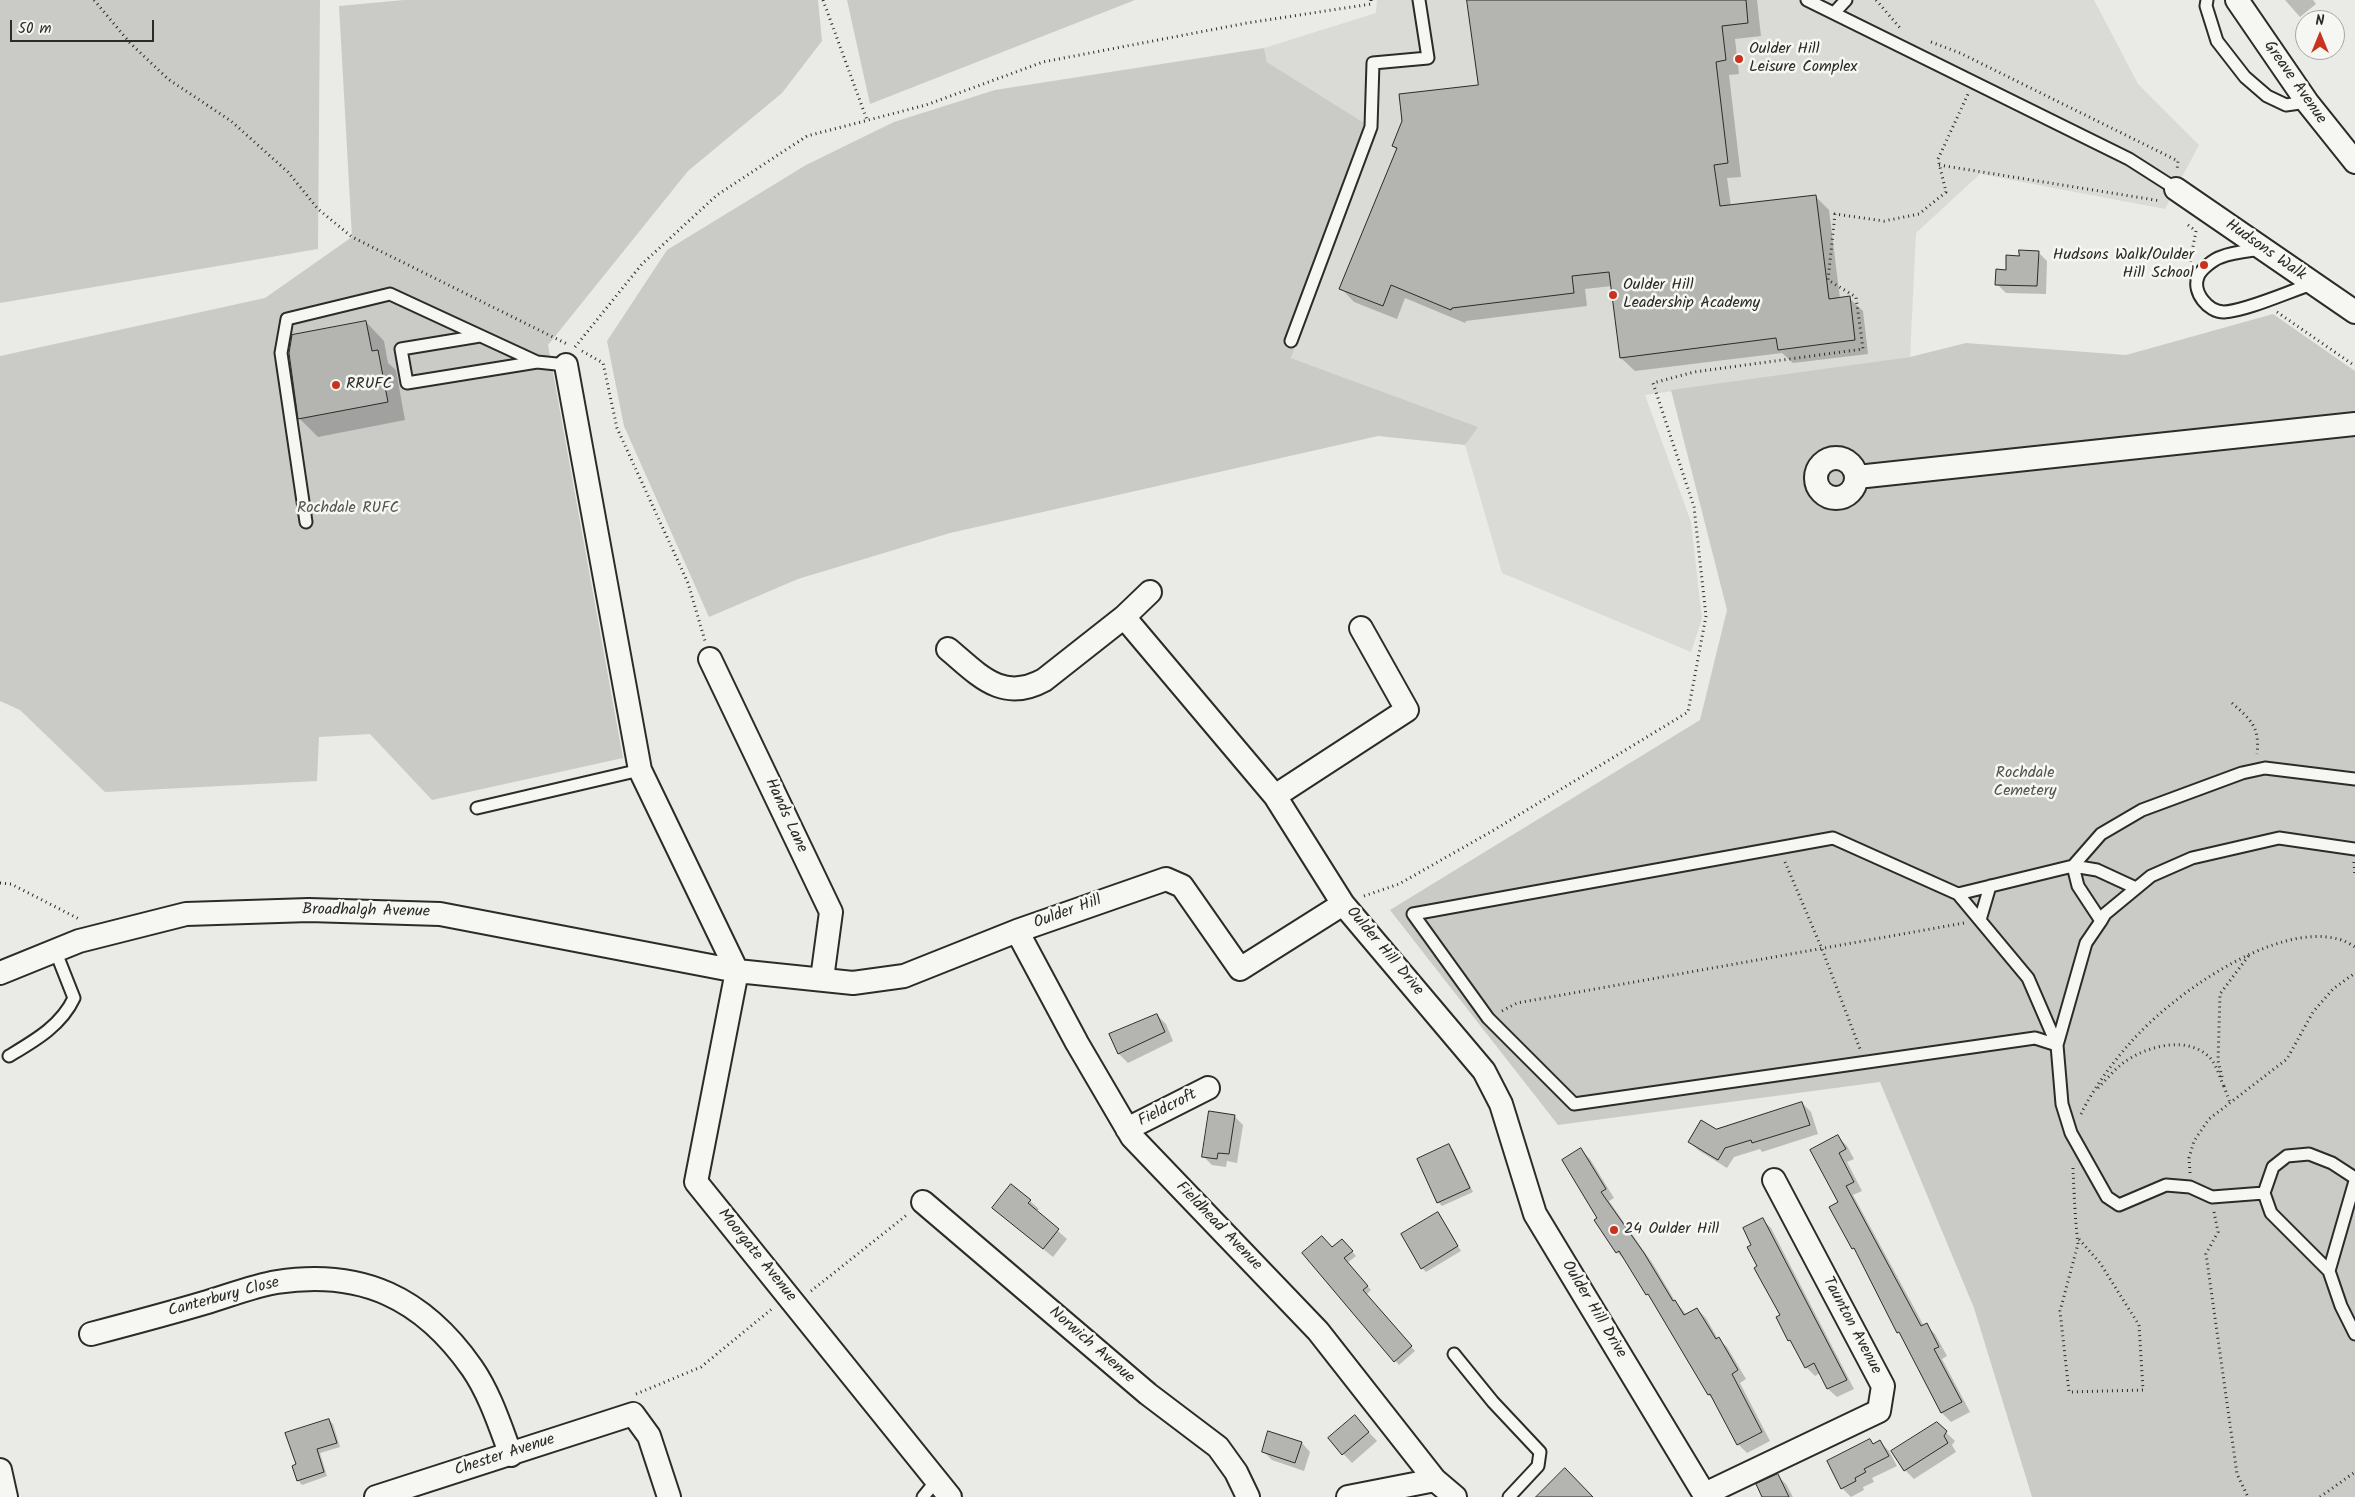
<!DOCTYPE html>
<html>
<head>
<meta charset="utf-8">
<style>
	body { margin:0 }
	#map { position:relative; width:2355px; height:1497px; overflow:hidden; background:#eaeae6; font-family:Kalam,sans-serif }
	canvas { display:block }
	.north { position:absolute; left:2295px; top:10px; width:50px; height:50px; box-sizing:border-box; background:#f6f6f2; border:1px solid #a5a5a2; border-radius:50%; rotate:0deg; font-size:14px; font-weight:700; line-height:20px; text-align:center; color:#2b2b2b }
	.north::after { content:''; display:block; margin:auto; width:18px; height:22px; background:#c8321e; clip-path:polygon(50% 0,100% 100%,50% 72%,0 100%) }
	.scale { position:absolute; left:10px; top:20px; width:144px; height:22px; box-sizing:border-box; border:2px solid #2b2b2b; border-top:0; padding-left:6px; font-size:15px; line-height:18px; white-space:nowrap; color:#2b2b2b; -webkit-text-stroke:4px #f6f6f2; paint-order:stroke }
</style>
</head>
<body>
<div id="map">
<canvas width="2355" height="1497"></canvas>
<div class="north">N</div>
<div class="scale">50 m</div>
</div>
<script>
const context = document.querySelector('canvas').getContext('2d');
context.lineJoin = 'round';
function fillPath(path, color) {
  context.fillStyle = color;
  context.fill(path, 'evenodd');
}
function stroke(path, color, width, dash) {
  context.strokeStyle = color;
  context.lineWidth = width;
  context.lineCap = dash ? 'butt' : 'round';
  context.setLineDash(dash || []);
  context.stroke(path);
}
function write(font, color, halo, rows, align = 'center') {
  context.font = font + ' Kalam,sans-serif';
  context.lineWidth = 5;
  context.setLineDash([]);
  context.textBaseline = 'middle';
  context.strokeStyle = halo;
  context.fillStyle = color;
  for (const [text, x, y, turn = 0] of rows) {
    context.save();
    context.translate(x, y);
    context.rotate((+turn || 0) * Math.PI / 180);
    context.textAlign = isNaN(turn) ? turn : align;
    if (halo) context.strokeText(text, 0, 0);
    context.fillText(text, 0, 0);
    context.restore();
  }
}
fillPath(new Path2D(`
	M1377,0H2094L2138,84L2199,145L2165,209L1980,174L1916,233L1910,357L1645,395L1691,522L1702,619L1691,652L1502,573L1465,445L1477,427L1291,358L1374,129L1267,62L1264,48L1376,13Z`), '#dadad6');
fillPath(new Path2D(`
	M0,0H320L318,249L0,303Z
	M404,0H818L822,41L782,93L688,171L548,345L623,758L432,800L370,734L319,737L317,781L105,792L20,710L0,701V356L265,298L352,237L339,6Z
	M847,0H1135L870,104Z
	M1264,48L1267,62L1374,129L1291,358L1478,427L1465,445L1378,436L950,533L798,579L709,617L624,426L607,341L667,250L806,165L894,122L995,90Z
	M2273,314L2355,371V1497H2032L1974,1308L1880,1082L1558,1125L1390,910L1700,720L1727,610L1671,390L1910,357L1966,343L2126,355Z`), '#cacac7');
fillPath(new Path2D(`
	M1468,0H1757L1761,36L1735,39L1739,74L1729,75L1741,177L1727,178L1731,206L1815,196L1829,210L1840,299L1849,298L1863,311L1868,354L1793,363L1782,353L1635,371L1621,358L1612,286L1585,289L1587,306L1466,321L1465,323L1405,298L1397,319L1354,302L1341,288L1397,150L1393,146L1479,86Z
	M2285,0H2313L2316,4L2300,17Z
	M2038,252L2047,261L2046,294L2006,293L1997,284L2020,257Z
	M366,322L384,341L388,363L396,370L405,420L318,437L300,419Z
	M1157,1015L1166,1024L1173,1041L1128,1063L1119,1054L1111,1034Z
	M1802,1103L1811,1112L1818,1134L1762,1152L1760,1149L1734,1157L1727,1168L1698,1150L1690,1142Z
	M1234,1116L1243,1125L1237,1163L1227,1161L1226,1167L1212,1165L1203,1156Z
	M1838,1137L1847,1146L1854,1159L1847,1162L1862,1191L1853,1195L1924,1326L1926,1325L1935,1334L1947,1356L1942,1359L1970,1412L1951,1422L1942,1413L1859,1255L1853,1248L1839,1203Z
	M1449,1146L1453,1150L1473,1192L1442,1206L1438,1202Z
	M1581,1150L1590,1159L1614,1198L1609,1201L1653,1264L1675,1301L1687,1315L1697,1309L1706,1318L1718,1339L1727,1347L1746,1379L1740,1383L1770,1441L1747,1453L1738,1444L1716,1402L1709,1395L1653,1301L1626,1261L1617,1252L1599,1218Z
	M1030,1201L1039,1209L1036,1212L1067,1239L1053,1257L1003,1216Z
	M1438,1214L1461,1251L1426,1272L1422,1268Z
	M1762,1219L1771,1228L1854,1389L1837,1397L1828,1389L1820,1373L1815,1376L1806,1367L1758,1267L1753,1246Z
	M1342,1240L1356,1256L1347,1263L1371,1290L1366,1295L1415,1351L1399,1365L1304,1253L1332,1249Z
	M329,1420L333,1424L340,1447L320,1453L327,1476L302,1485L298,1480L297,1465Z
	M1937,1424L1955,1441L1952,1445L1956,1452L1914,1479L1905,1470L1893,1451Z
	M1363,1426L1377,1441L1352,1463L1329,1439Z
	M1870,1441L1874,1445L1880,1442L1889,1451L1897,1466L1872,1478L1874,1482L1863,1487L1864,1490L1851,1497L1842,1488Z
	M1302,1443L1310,1452L1304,1471L1272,1460L1263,1451Z
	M1777,1475L1786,1484L1793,1497H1764Z`), '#0003');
const building = new Path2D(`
	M1467,0H1746L1748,23L1722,26L1726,60L1716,62L1728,163L1714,165L1720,206L1816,195L1829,299L1850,296L1855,340L1778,350L1776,338L1620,358L1609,272L1572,276L1574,293L1452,308L1451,310L1391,285L1383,306L1339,289L1397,148L1392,146L1402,121L1399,94L1478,85Z
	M2019,250L2039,251L2037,286L1995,285L1996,269L2006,270V255L2019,256Z
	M366,321L372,351L378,350L388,402L298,419L289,353L292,335Z
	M1157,1014L1165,1032L1118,1054L1109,1034Z
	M1802,1102L1810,1125L1752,1143L1751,1140L1725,1148L1718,1160L1688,1142L1701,1120L1716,1129Z
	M1209,1111L1235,1115L1229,1154L1218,1153L1217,1159L1202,1157Z
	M1838,1135L1846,1149L1839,1153L1854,1182L1846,1186L1921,1326L1927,1323L1939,1347L1934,1349L1962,1402L1941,1413L1899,1332L1897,1333L1854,1248L1852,1249L1829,1207L1838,1202L1810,1150Z
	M1449,1144L1470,1188L1437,1203L1417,1159Z
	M1581,1148L1606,1189L1601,1192L1644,1253L1673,1301L1675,1300L1684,1315L1697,1308L1716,1339L1719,1337L1738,1370L1732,1374L1762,1432L1737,1445L1710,1394L1708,1395L1648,1294L1646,1295L1619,1251L1616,1253L1594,1220L1597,1218L1562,1160Z
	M1011,1184L1031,1200L1028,1203L1059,1229L1043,1249L992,1208Z
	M1438,1212L1458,1246L1421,1269L1401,1234Z
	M1763,1218L1847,1380L1827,1389L1814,1363L1805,1368L1790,1340L1788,1341L1776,1317L1780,1315L1754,1268L1757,1266L1747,1247L1751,1245L1743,1228Z
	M1322,1236L1332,1247L1342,1239L1353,1251L1344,1258L1368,1286L1363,1290L1412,1346L1394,1362L1302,1253Z
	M1355,1415L1369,1432L1342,1455L1328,1438Z
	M329,1419L337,1443L317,1449L324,1472L297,1481L292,1466L296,1464L285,1433Z
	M1937,1422L1947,1431L1944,1436L1948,1443L1904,1471L1891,1451Z
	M1268,1431L1302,1442L1295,1463L1262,1452Z
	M1870,1439L1873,1444L1880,1440L1889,1456L1864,1469L1866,1472L1855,1478L1856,1481L1841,1489L1827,1461Z
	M1565,1468L1593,1497H1536Z
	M1778,1474L1789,1497H1762L1756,1484Z`);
fillPath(building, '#b4b4b1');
stroke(building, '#2b2b2b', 1);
const lane = new Path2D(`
	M1807,0L2129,159L2176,189
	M2207,0L2206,6L2217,41L2245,77L2267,96L2286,105L2307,102
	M1834,13L1846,0
	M2262,249C2249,251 2233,252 2221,257C2214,259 2200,270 2198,277C2192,292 2208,312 2224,312C2246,311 2290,291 2312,284
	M480,336L401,349L407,383L537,362
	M1291,341L1371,127L1373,63L1428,58L1419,0
	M306,522L281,353L287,319L390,294L537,362L566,365
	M477,808L640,770
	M1833,838L1958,894L2028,978L2057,1045L2035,1038L1574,1104L1488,1018L1413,914Z
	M1958,894L2073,866L2101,834L2142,810L2242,773L2265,768L2355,779
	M1980,920L1990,886
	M2101,921L2078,886L2073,866L2097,870L2136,888
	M9,1056C34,1041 61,1026 74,998L55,950
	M2355,1181L2329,1271L2341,1306L2355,1334
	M2264,1193L2212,1197L2190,1187L2166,1185L2119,1205L2107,1197L2071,1133L2062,1104L2057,1045L2086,943L2101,921L2105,914L2151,876L2192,858L2279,838L2355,849
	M2329,1271L2271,1213L2264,1193L2273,1167L2287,1156L2309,1154L2332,1163L2355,1178
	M1454,1354L1493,1402L1540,1452L1538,1466L1509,1497
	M923,1497L936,1481`);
const street = new Path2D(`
	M2237,0L2307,102L2355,162
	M2176,189L2355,312
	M566,365L640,770L737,971
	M1816 478a20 20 0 1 1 40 0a20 20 0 1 1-40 0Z
	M1857,477L2355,424
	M1124,617L1150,592
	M948,649C979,675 1002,703 1044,680L1124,617L1275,796L1343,904L1484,1071L1501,1104L1535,1214L1706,1497
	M710,659L831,912L822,979
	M1275,796L1407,710L1361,628
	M1017,931L1077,1043L1132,1137L1318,1331L1435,1480L1455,1497
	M737,971L696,1182L950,1497
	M0,973L79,941L186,914L309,910L440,914L737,971L853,983L904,976L1017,931L1166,879L1182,886L1240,969L1343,904
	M1127,1129L1208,1088
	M923,1202L1148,1394L1218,1447L1236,1472L1248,1497
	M91,1334C129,1324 167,1314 204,1303C228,1296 253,1286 277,1282C362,1269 423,1298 472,1368C490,1394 500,1426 511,1455
	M0,1470L6,1497
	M1705,1494L1879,1411L1883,1386L1774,1180
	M376,1497L633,1414L649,1436L669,1497
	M1348,1497L1435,1480`);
stroke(lane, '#2b2b2b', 15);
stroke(street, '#2b2b2b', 26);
stroke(new Path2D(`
	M94,0L130,43L168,79L231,121L288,172L318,209L352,237L567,344
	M823,0L867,120
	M1876,0L1901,29
	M1931,42L1960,53L2178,161L2177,171
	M1939,165L2161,201
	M2188,225L2196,231L2190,262
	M2277,312L2355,366
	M575,347L642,264L717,195L807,136L926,105L1043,62L1247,23L1371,4V0
	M582,351L603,363L617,428L688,583L705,641
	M2232,703C2251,720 2260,727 2257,754
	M1785,862L1822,949L1860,1049
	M2354,862L2355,877
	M0,883L11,884L81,920
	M1364,896L1399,884L1494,830L1688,712L1706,616L1694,507L1653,383L1694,372L1863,349L1856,297L1828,280L1835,214L1884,221L1919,214L1946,192L1938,159L1968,94
	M1502,1011L1517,1003L1964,923
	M2222,1077L2218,1061L2220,994L2250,954
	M2224,1086L2230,1103
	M2098,1088C2106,1080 2114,1070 2123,1063C2146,1046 2189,1034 2211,1059C2217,1066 2220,1078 2224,1087
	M2081,1114C2093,1089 2112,1063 2131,1042C2171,996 2274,922 2338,939C2344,940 2350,944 2355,947
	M2073,1168C2074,1193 2075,1219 2078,1244L2060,1311L2069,1392L2143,1390L2139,1325L2100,1263L2077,1237
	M2190,1173L2189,1158L2194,1141L2209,1119L2287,1059L2313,1012L2333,989L2355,973
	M2214,1212L2218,1232L2206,1254L2237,1474L2248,1497
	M811,1291L908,1214
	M636,1394L701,1367L773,1308
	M2320,1497L2355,1472`), '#2b2b2b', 3, [1, 4]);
stroke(lane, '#f6f6f2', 11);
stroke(street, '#f6f6f2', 22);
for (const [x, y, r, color] of [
	[1739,59,5,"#c8321e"],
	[2204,265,5,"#c8321e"],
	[1613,295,5,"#c8321e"],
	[336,385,5,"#c8321e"],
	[1614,1230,5,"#c8321e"]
]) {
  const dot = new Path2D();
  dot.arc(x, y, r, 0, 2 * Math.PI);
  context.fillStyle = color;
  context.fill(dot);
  stroke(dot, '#f6f6f2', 2);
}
write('16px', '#2b2b2b', '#f6f6f2', [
	["Oulder Hill",1749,50],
	["Leisure Complex",1749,68],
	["Hudsons Walk/Oulder",2194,256,"right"],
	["Hill School",2194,274,"right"],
	["Oulder Hill",1623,286],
	["Leadership Academy",1623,304],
	["RRUFC",346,385],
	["24 Oulder Hill",1624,1230]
], 'left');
write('16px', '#2b2b2b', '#f6f6f2', [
	["Greave Avenue",2294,83,55],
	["Hudsons Walk",2265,251,35],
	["Hands Lane",785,816,65],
	["Broadhalgh Avenue",366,912,1],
	["Oulder Hill",1068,913,-20],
	["Oulder Hill Drive",1384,952,50],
	["Fieldcroft",1168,1109,-27],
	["Fieldhead Avenue",1218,1227,46],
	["Moorgate Avenue",756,1256,51],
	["Canterbury Close",224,1298,-15],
	["Oulder Hill Drive",1593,1310,59],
	["Taunton Avenue",1851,1326,62],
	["Norwich Avenue",1091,1346,41],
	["Chester Avenue",505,1456,-18]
]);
write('16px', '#535352', '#f6f6f2', [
	["Rochdale RUFC",348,509],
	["Rochdale",2025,774],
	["Cemetery",2025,792]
]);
</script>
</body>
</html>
